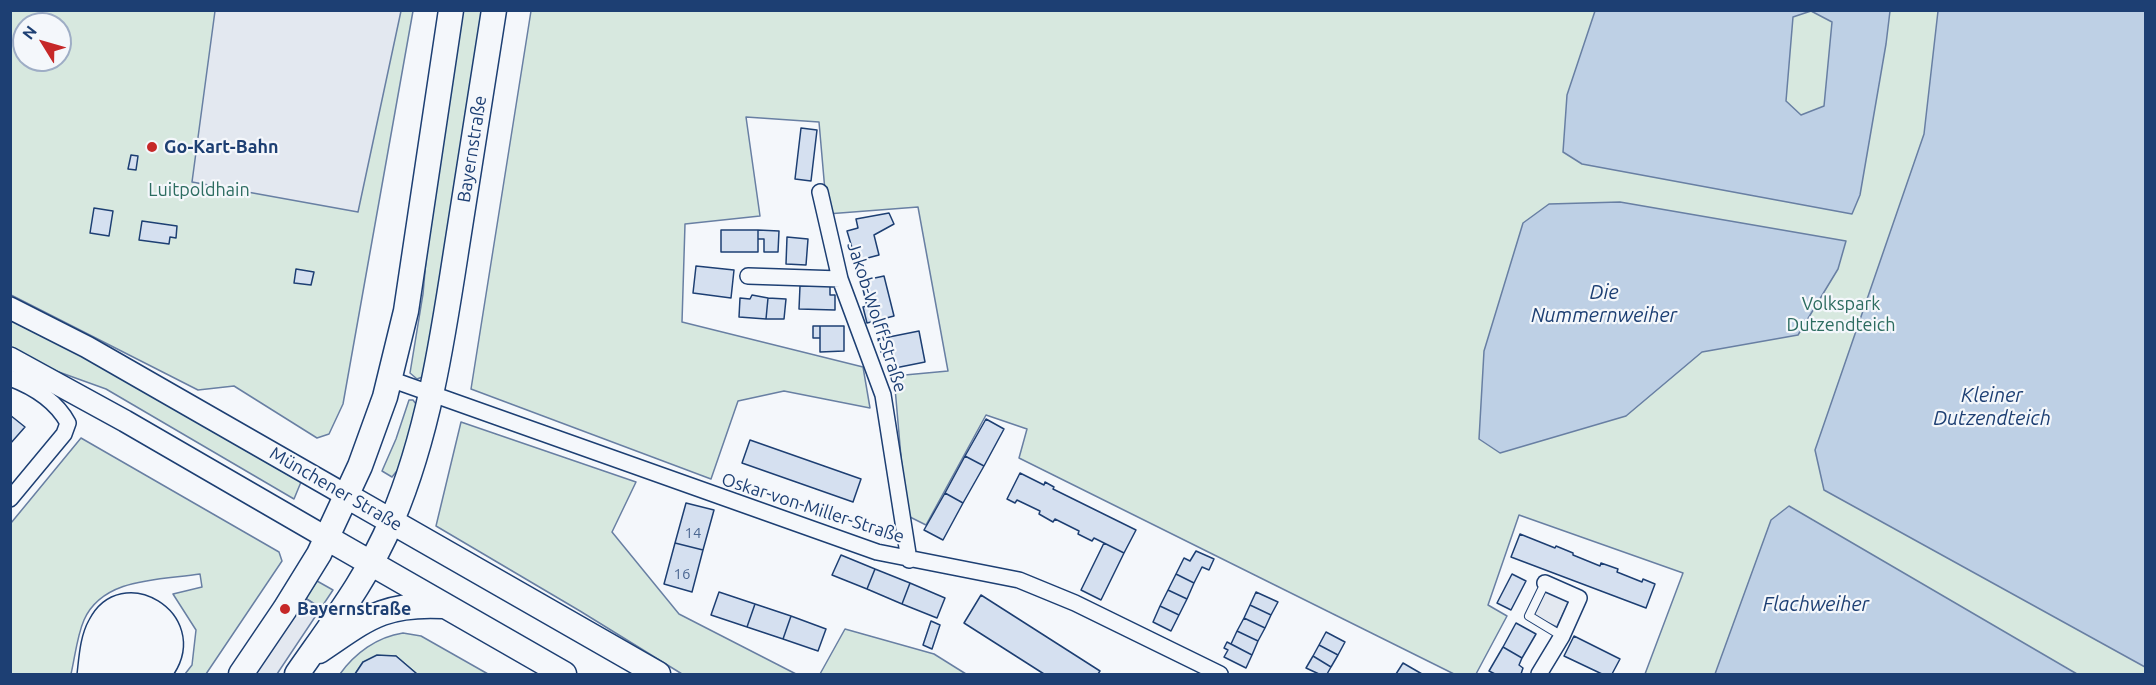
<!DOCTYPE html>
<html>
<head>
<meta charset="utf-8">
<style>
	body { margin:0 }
	#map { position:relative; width:2156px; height:685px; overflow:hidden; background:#f4f7fb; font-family:Ubuntu,sans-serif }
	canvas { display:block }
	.frame { position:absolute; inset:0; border:12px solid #1d3f73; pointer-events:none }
	.north { position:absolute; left:12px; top:12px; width:60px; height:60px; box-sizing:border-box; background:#f4f7fb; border:2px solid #9eadc5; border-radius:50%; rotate:307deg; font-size:16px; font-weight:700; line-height:24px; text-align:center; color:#1d3f73 }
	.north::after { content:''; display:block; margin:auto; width:21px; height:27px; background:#c62828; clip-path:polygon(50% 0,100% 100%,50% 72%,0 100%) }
</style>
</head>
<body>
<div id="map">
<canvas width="2156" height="685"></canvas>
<div class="frame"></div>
<div class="north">N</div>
</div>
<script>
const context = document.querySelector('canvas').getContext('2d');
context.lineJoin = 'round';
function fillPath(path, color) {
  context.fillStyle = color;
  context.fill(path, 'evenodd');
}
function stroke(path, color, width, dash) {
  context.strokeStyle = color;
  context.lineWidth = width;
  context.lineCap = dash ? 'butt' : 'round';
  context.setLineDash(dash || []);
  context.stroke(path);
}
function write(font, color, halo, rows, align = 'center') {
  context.font = font + ' Ubuntu,sans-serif';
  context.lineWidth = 4.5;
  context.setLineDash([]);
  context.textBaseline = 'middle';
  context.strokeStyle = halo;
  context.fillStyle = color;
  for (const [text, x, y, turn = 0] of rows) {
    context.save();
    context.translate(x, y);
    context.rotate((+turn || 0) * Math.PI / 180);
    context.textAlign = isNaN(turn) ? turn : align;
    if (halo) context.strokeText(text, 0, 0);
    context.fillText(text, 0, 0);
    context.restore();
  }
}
const green = new Path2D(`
	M11,11H413L343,404L329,434L317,438L234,386L198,390L11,295ZM24,24H60V60H24Z
	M460,11H484L425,376L417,379L410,373L423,294L429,226Z
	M531,11H2145V674H1645L1683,573L1519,515L1488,605L1507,616L1476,674H1454L1019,458L1027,429L986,415L926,525L906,515L894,376L948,371L918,207L827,214L819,122L746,117L760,216L685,224L682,322L863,367L870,408L784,391L738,401L711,479L471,389Z
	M10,320L82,356L301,482L294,499L106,389L56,371L11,349Z
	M409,400H413L419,408L400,467L392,477L382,471L396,439Z
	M461,422L636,482L612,532L679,614L796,674H682L580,611L436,526Z
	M81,438L279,552L282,561L206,674H185L192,665L196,630L173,594L202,587L200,574C161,580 103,577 84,620C77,636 75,657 71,674H11V523Z
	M317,581L333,590L321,608L305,598Z
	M845,629L934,654L966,674H820Z
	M403,633L421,636L488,674H417L396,656L363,662L355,674H340C355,653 377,637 403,633Z`);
fillPath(green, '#d7e8df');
stroke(green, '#687fa3', 1.5);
const parking = new Path2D(`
	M215,11H401L358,212L192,182Z
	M1546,588L1570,599L1557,627L1533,616Z
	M305,598L321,608L277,674H255Z`);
fillPath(parking, '#e3e8f0');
stroke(parking, '#687fa3', 1.5);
const water = new Path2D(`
	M1595,11H1890L1886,44L1860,195L1852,214L1582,164L1563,152L1567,95ZM1811,11L1832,22L1824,106L1801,115L1786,101L1793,17Z
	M1938,11H2145V667L1824,490L1815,450L1924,134Z
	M1620,202L1846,241L1838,269L1798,335L1702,352L1626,416L1500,453L1479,439L1484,351L1523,223L1549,204Z
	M1789,506L2077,674H1715L1771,520Z`);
fillPath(water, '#bed0e5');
stroke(water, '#687fa3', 1.5);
const building = new Path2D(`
	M801,128L817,130L811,181L795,179Z
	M131,155L138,156L136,170L128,169Z
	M94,208L113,211L109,236L90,233Z
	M889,213L894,224L874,235L879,255L856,261L847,231L858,228L856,219Z
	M142,221L177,226L176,238L170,237L169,244L139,240Z
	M721,230H758V252H721Z
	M758,230L779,231L778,252H764V239H758Z
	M787,237L808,239L806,265L786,264Z
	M696,266L734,270L731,298L693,293Z
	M296,269L314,272L311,285L294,283Z
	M884,276L894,316L867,323L863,307L867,306L861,281Z
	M800,286H830V295H835V310L799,309Z
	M752,295L768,298L766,319L739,317L740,298L750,299Z
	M768,298L786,299L784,319H766Z
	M813,326H820V338H813Z
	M820,326H844V351L820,352Z
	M919,331L925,362L895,368L889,337Z
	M889,337L892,350L881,352L878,339Z
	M10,415L25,427L10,444Z
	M986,419L1004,429L984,466L965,456Z
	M750,440L861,479L853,502L742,463Z
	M965,456L984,466L963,503L945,493Z
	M1020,473L1044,485L1045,482L1054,487L1053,489L1136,530L1124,553L1094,538L1092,541L1078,534L1079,531L1055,519L1053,522L1039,514L1040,511L1017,500L1015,503L1007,499Z
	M945,493L963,503L943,540L924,530Z
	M686,503L714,510L703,550L675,543Z
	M1520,534L1555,548L1556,546L1573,553V555L1600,566L1601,563L1618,569L1617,572L1642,582L1643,579L1655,584L1646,608L1511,557Z
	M675,543L703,550L692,592L664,584Z
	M1104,543L1124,553L1101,600L1081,590Z
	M1196,551L1214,559L1209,570L1202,567L1194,583L1176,574L1184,558L1190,561Z
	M841,555L875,569L867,589L832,575Z
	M875,569L910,583L902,604L867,589Z
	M1176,574L1194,583L1187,599L1168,590Z
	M1512,574L1526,581L1511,610L1497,603Z
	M910,583L945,598L937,618L902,604Z
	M1168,590L1187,599L1179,615L1160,606Z
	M719,592L755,604L747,627L711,615Z
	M1256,592L1278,602L1271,615L1250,605Z
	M981,595L1100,671L1098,674H1044L964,623Z
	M755,604L791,616L783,639L747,627Z
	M1250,605L1271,615L1265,628L1244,618Z
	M1160,606L1179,615L1171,631L1153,622Z
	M791,616L826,629L818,651L783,639Z
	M1244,618L1265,628L1258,641L1237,631Z
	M931,621L940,625L932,649L923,645Z
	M1516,623L1536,634L1522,658L1503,647Z
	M1237,631L1258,641L1252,655L1231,644Z
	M1326,632L1345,642L1338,655L1319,645Z
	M1574,636L1620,659L1612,674H1602L1564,656Z
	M1227,642L1252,655L1246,668L1224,657L1228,650L1224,648Z
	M1319,645L1338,655L1331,667L1313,656Z
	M1503,647L1522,658L1519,665L1523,668L1521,674H1495L1489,671Z
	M377,655L396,656L417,674H355L363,662Z
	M1313,656L1331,667L1327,674H1319L1306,668Z
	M1403,663L1422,674H1396Z`);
fillPath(building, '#d5e0f0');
stroke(building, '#1d3f73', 1.5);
const lane = new Path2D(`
	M1545,583L1529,616L1562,636`);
const street = new Path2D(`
	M820,192L840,279L883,395L909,560
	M748,276L840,279
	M10,378C34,387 56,401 68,423L64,434L10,499
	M390,379L877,552L1019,580L1075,603L1220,674
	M1539,674L1562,636L1579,598L1545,583`);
const secondary = new Path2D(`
	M10,308L87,347L347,496
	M10,358L125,421L327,538`);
const primary = new Path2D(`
	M347,496L658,674
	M327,538L564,674
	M319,651C367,619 382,603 443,606
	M241,674L285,609L319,554L360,466L385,397L406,311L451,10
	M297,674C331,625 369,576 392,520C428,435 442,343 456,252C469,172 481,91 494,10`);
stroke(lane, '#1d3f73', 10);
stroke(street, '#1d3f73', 18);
stroke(secondary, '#1d3f73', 24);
stroke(primary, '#1d3f73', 27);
stroke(lane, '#f4f7fb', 8);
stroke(street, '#f4f7fb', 15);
stroke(secondary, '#f4f7fb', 21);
stroke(primary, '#f4f7fb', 24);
stroke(new Path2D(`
	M77,674C79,657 80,636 89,620C121,558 213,613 174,674`), '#1d3f73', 1.5);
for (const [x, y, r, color] of [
	[152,147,6,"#c62828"],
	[285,609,6,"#c62828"]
]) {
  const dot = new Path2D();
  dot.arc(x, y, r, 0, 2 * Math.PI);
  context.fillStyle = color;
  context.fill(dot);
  stroke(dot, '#f4f7fb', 2);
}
write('15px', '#4b6792', null, [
	["14",693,533],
	["16",682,574]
]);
write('bold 18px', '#1d3f73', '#f4f7fb', [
	["Go-Kart-Bahn",164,147],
	["Bayernstraße",297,609]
], 'left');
write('18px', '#1d3f73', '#f4f7fb', [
	["Bayernstraße",472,149,-81],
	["Jakob-Wolff-Straße",877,317,72],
	["Münchener Straße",336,489,30],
	["Oskar-von-Miller-Straße",813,508,18]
]);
write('18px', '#2c6c60', '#f4f7fb', [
	["Luitpoldhain",199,190],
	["Volkspark",1841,304],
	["Dutzendteich",1841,325]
]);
write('italic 20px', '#1d3f73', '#f4f7fb', [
	["Die",1604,292],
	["Nummernweiher",1604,315],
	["Kleiner",1992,395],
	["Dutzendteich",1992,418],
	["Flachweiher",1816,604]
]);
</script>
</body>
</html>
